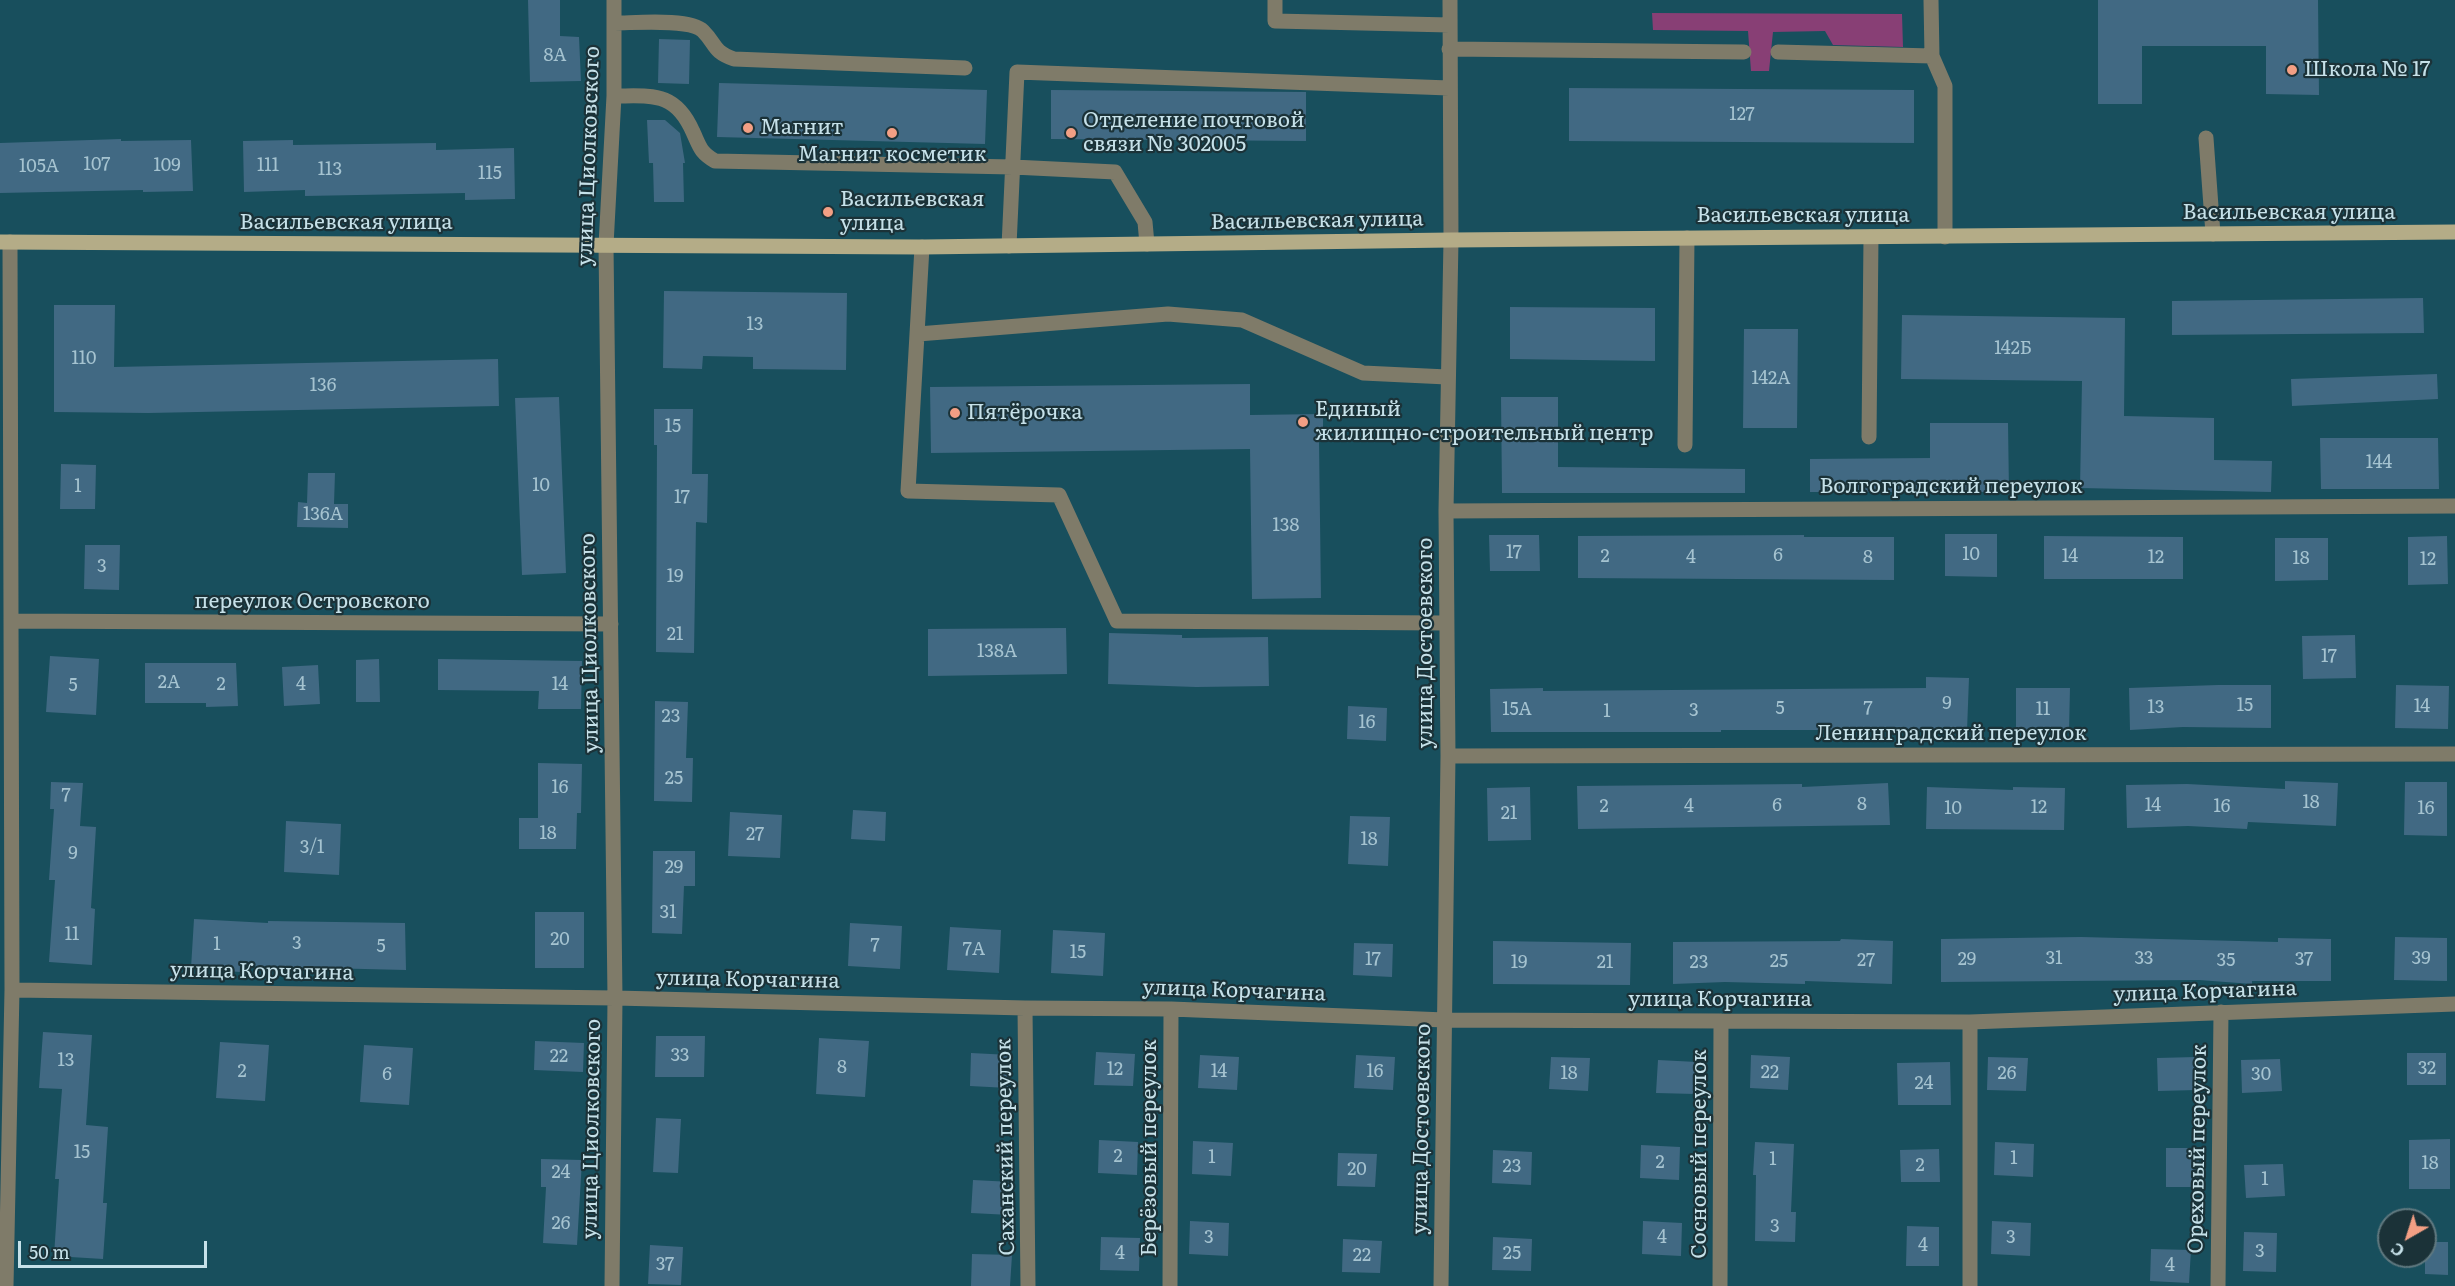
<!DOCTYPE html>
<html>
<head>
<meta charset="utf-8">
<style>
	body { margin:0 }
	#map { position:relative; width:2455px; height:1286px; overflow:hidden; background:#184f5d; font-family:Literata,serif }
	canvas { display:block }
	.north { position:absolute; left:2377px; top:1208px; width:60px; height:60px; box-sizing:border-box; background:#1b3238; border:2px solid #5f787f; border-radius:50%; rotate:219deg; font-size:16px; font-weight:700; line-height:24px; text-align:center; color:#c6e1e9 }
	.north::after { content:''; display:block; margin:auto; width:21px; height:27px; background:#f39f84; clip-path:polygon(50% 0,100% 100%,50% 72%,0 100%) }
	.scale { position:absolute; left:18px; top:1241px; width:189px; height:27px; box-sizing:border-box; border:3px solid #c6e1e9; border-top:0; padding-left:8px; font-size:18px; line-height:21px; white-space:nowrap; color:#c6e1e9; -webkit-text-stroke:4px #1b3238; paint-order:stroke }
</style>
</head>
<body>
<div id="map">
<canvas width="2455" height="1286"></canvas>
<div class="north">С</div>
<div class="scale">50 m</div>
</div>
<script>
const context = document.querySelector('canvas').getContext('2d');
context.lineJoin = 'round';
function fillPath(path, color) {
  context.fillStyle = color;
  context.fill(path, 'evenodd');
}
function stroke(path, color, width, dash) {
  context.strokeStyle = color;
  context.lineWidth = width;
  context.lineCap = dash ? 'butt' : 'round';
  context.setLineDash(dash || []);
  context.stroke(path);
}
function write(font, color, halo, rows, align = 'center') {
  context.font = font + ' Literata,serif';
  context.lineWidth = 4.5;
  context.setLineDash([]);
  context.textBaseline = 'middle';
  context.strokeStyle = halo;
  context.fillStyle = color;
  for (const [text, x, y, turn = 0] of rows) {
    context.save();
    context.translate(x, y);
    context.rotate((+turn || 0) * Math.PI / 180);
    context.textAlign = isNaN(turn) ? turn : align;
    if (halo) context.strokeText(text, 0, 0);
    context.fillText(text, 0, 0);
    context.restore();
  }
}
fillPath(new Path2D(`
	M1652,13L1902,14L1903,47L1833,45L1825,31L1773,32L1769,71H1751L1748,31L1653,30Z`), '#883f75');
fillPath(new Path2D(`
	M528,0H560V36L579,37L581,81L530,82Z
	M2098,0H2318L2319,95L2266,94V46H2142V104H2098Z
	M659,39L690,40L689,84L658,83Z
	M719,83L987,90L985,144L717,137Z
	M1569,88L1914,90V143L1569,141Z
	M1051,90L1306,92V141L1051,139Z
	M647,120H665L680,133L685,163H683L684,202H654L653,163H649Z
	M121,139V141L191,140L193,191L143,192V190L0,193V143Z
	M293,140V145L436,143V150L514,148L515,199L465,200V193L305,196V190L244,192L243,141Z
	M664,291L847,293L846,370L753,369V357L703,356L702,369L663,368Z
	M2423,298L2424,333L2172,335V301Z
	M54,305H115L114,367L498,359L499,406L148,413L54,412Z
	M1510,307L1655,308V361L1510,359Z
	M1902,315L2125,318L2124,416L2214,418V460L2272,461L2271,492L2080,488L2082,381L1901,379Z
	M1744,329H1798L1797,428H1743Z
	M2437,374L2438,399L2292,406L2291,379Z
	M1250,384V415L1323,414V441H1319L1321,598L1252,599L1250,449L931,453L930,387Z
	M559,397L566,573L522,575L515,398Z
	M1501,397H1558V467L1745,469V493H1502Z
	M654,409H693L692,474H708L707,523L696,522L694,653L656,652L657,445H654Z
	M1930,423H2008L2009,492H1810V459L1930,458Z
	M2320,438H2438L2439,489H2321Z
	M61,464L96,465L95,509H60Z
	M308,473H335L334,504H348V528L297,527L298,502L307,503Z
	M1945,534H1997V577L1945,576Z
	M1489,535H1539L1540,571H1490Z
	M1804,535V537H1894V580L1578,578V536Z
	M2044,536L2183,537V579H2044Z
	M2447,536L2448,584L2408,585V537Z
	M2275,538H2328V580L2275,581Z
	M85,545H120L119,590L84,589Z
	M1066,628L1067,674L928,676V629Z
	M1109,633L1182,635V638L1268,637L1269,686L1196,687L1108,684Z
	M2355,635L2356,678L2303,679L2302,636Z
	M50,656L99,659L96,715L46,712Z
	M379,659L380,702H356V660Z
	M438,659L582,661L581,709H538L539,691L438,690Z
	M145,663H236L238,706L206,707V703H145Z
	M318,665L320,704L284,706L282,667Z
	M1926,677L1969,678L1967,731L1894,729L1895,730H1721V732H1491L1490,689L1543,688V691L1926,688Z
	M2218,685H2271V728L2183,727L2130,730L2129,688Z
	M2396,685L2449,686L2448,729L2395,728Z
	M2016,688H2070L2069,731H2016Z
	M655,701L688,702L686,758H693L692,802L654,801Z
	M1348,706L1387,708L1386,741L1347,739Z
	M538,763L582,764L581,813H577L576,849H519V818H538Z
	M2285,781L2338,783L2336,826L2248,822L2247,829L2188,826L2127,828L2126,785L2187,784L2285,789Z
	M51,782L83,783L80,826L96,827L91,908L95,909L92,965L49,962L55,880H49L54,809H50Z
	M2405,782H2447V836L2404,835Z
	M1888,783L1890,825L1578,829L1577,786L1802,784V787Z
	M1530,787L1531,840L1488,841L1487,788Z
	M1927,787L2013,790V787L2065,788L2064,830L1926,829Z
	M853,810L886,812L885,841L851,839Z
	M730,812L782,815L780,858L728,856Z
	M1350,816L1390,817L1388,866L1348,864Z
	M286,821L341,824L339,875L284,872Z
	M653,851H695V886H684L682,934L652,933Z
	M535,912H584V968H535Z
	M194,919L268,923V921L405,923L406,970L240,966V972L191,968Z
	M850,923L902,926L900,969L848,966Z
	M950,927L1001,930L999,973L947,970Z
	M1053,930L1105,933L1103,976L1051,973Z
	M2081,937L2278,942V938L2331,939V981H2252V984L2199,980L1941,982V939Z
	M2395,937L2447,938V981L2394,980Z
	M1841,939L1893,941L1892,984L1805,981V984L1725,982L1673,984V942L1840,941Z
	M1493,941L1631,943L1630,985L1493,984Z
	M1354,943L1393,944L1392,977L1353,975Z
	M43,1032L92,1035L86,1125L108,1127L103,1203H107L103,1259L54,1256L59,1179H55L62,1089L39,1088Z
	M656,1036H705L704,1077H655Z
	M819,1038L869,1041L865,1097L816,1094Z
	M535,1041L584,1043L583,1072L534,1070Z
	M220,1042L269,1045L265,1101L216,1098Z
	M364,1045L413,1048L409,1105L360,1102Z
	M1096,1052L1135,1054L1133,1086L1094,1085Z
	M971,1053L1010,1055L1008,1088L970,1086Z
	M2407,1053H2446V1085H2407Z
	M1200,1055L1239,1057L1237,1090L1198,1088Z
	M1356,1055L1395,1057L1393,1090L1354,1088Z
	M1751,1055L1790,1057L1788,1090L1750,1088Z
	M1551,1057L1590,1058L1588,1091L1549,1089Z
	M1988,1057L2028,1058L2026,1091L1987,1090Z
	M2196,1057L2197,1090L2158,1091L2157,1058Z
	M2280,1059L2282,1091L2242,1093L2241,1060Z
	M1658,1060L1697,1062L1695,1094L1656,1093Z
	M1950,1062L1951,1105H1898L1897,1063Z
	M656,1118L681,1119L678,1173L653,1172Z
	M2450,1139V1189H2409V1140Z
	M1099,1140L1138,1142L1137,1175L1098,1173Z
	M1193,1141L1233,1143L1231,1176L1192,1174Z
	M1755,1142L1794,1144L1791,1212H1796L1795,1242L1755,1241L1756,1175H1753Z
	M1995,1142L2034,1144L2033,1177L1994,1175Z
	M1641,1145L1680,1147L1679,1180L1640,1178Z
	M2166,1148H2199V1187H2166Z
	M1939,1149L1940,1182H1901L1900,1150Z
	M1493,1150L1532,1152L1531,1185L1492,1183Z
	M1338,1153L1377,1154L1375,1187L1337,1186Z
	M541,1159L582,1160L577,1245L543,1243L546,1187H541Z
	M2283,1164L2285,1196L2246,1198L2244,1165Z
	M973,1180L1012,1182L1010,1215L971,1213Z
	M1190,1221L1229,1223L1228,1256L1189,1254Z
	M1643,1221L1682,1223L1681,1256L1642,1254Z
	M1992,1221L2031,1223L2030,1256L1991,1254Z
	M1907,1226L1939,1227V1266H1906Z
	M2244,1232L2277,1233L2276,1272L2243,1271Z
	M1101,1237L1140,1238L1139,1271L1100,1270Z
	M1493,1237L1532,1239L1531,1271L1492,1270Z
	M1343,1239L1382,1241L1380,1273L1342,1272Z
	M2425,1242H2448V1275L2425,1274Z
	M650,1245L683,1247L681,1285L648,1284Z
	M2151,1249L2191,1250L2189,1283L2150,1281Z
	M972,1254L1012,1255L1010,1286H971Z`), '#416983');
stroke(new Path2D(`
	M1275,0V21L1450,25
	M1931,0L1932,56L1945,86V237
	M615,23C635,23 690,18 703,31C717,45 712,51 734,59L965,68
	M1449,49L1744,52
	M1778,52L1932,56
	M614,96C652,96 675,91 693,132C700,147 700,152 715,161L1013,167L1115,172L1145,222L1147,244
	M2206,138L2213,234
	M1009,246L1017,72L1449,88
	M922,247L908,491L1059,495L1117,621L1446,623
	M918,334L1168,314L1242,320L1363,373L1447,377
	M1869,437L1871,237
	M1685,445L1687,238
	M1446,511L2455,506
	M12,621L611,624
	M1448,756L2455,754
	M12,990L615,998L1025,1008L1171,1009L1445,1020L1721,1021L1970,1022L2455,1004
	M1025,1008L1028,1286
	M6,1286L12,990L10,242
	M612,1286L615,998L606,245L614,96V0
	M1170,1286L1171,1009
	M1441,1286L1448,756L1446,511L1451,240L1450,0
	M1720,1286L1721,1021
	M1970,1286V1022
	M2218,1286L2221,1012`), '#7f7b69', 15);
stroke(new Path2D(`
	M0,242L922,247L1451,240L2455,232`), '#b4ac87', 15);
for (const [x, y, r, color] of [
	[2292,70,6,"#f39f84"],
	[748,128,6,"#f39f84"],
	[892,133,6,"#f39f84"],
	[1071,133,6,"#f39f84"],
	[828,212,6,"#f39f84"],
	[955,413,6,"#f39f84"],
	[1303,422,6,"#f39f84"]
]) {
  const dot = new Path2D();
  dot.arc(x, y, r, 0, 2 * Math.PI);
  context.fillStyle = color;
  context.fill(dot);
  stroke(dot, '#1b3238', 2);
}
write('18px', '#a5c3d0', null, [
	["8А",555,56],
	["127",1742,115],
	["107",97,165],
	["109",167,166],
	["111",268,166],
	["105А",39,167],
	["113",330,170],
	["115",490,174],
	["13",755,325],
	["142Б",2013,349],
	["110",84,359],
	["142А",1771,379],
	["136",323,386],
	["15",673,427],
	["144",2379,463],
	["10",541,486],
	["1",78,487],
	["17",682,498],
	["136А",323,515],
	["138",1286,526],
	["17",1514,553],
	["10",1971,555],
	["6",1778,556],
	["2",1605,557],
	["14",2070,557],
	["4",1691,558],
	["8",1868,558],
	["12",2156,558],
	["18",2301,559],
	["12",2428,560],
	["3",102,567],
	["19",675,577],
	["21",675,635],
	["138А",997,652],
	["17",2329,657],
	["2А",169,683],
	["2",221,685],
	["4",301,685],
	["14",560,685],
	["5",73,686],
	["9",1947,704],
	["15",2245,706],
	["14",2422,707],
	["13",2156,708],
	["5",1780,709],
	["7",1868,709],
	["15А",1517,710],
	["11",2043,710],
	["3",1694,711],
	["1",1607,712],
	["23",671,717],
	["16",1367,723],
	["25",674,779],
	["16",560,788],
	["7",66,796],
	["18",2311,803],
	["8",1862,805],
	["6",1777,806],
	["14",2153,806],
	["2",1604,807],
	["4",1689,807],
	["16",2222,807],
	["12",2039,808],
	["10",1953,809],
	["16",2426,809],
	["21",1509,814],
	["18",548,834],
	["27",755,835],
	["18",1369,840],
	["3/1",312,848],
	["9",73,854],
	["29",674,868],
	["31",668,913],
	["11",72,935],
	["20",560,940],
	["3",297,944],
	["1",217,945],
	["7",875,946],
	["5",381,947],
	["7А",974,950],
	["15",1078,953],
	["31",2054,959],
	["33",2144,959],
	["39",2421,959],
	["17",1373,960],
	["29",1967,960],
	["37",2304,960],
	["27",1866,961],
	["35",2226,961],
	["25",1779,962],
	["19",1519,963],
	["21",1605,963],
	["23",1699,963],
	["33",680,1056],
	["22",559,1057],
	["13",66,1061],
	["8",842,1068],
	["32",2427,1069],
	["12",1115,1070],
	["2",242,1072],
	["14",1219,1072],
	["16",1375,1072],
	["22",1770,1073],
	["18",1569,1074],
	["26",2007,1074],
	["6",387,1075],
	["30",2261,1075],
	["24",1924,1084],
	["15",82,1153],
	["2",1118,1157],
	["1",1212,1158],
	["1",2014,1159],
	["1",1773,1160],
	["2",1660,1163],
	["18",2430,1164],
	["2",1920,1166],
	["23",1512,1167],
	["20",1357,1170],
	["24",561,1173],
	["1",2265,1180],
	["26",561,1224],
	["3",1775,1227],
	["3",1209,1238],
	["4",1662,1238],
	["3",2011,1238],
	["4",1923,1246],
	["3",2260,1252],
	["4",1120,1254],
	["25",1512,1254],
	["22",1362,1256],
	["37",665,1265],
	["4",2170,1266]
]);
write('21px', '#c6e1e9', '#1b3238', [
	["Школа № 17",2304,70],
	["Отделение почтовой",1083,121],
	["связи № 302005",1083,145],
	["Магнит",760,128],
	["Магнит косметик",892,155,"center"],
	["Васильевская",840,200],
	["улица",840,224],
	["Единый",1315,410],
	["жилищно-строительный центр",1315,434],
	["Пятёрочка",967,413]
], 'left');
write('21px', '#c6e1e9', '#1b3238', [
	["улица Циолковского",589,156,-88],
	["Васильевская улица",2289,213],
	["Васильевская улица",1803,216],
	["Васильевская улица",1317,221,-1],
	["Васильевская улица",346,223],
	["Волгоградский переулок",1951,487],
	["переулок Островского",312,602],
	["улица Циолковского",590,643,-91],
	["улица Достоевского",1426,643,-90],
	["Ленинградский переулок",1951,734],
	["улица Корчагина",262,972,1],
	["улица Корчагина",748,980,1],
	["улица Корчагина",1234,991,2],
	["улица Корчагина",2205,992,-2],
	["улица Корчагина",1720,1000],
	["улица Циолковского",592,1129,-89],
	["улица Достоевского",1422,1129,-89],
	["Саханский переулок",1006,1147,-91],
	["Берёзовый переулок",1150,1148,-90],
	["Ореховый переулок",2198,1149,-89],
	["Сосновый переулок",1700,1154,-90]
]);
</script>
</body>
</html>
